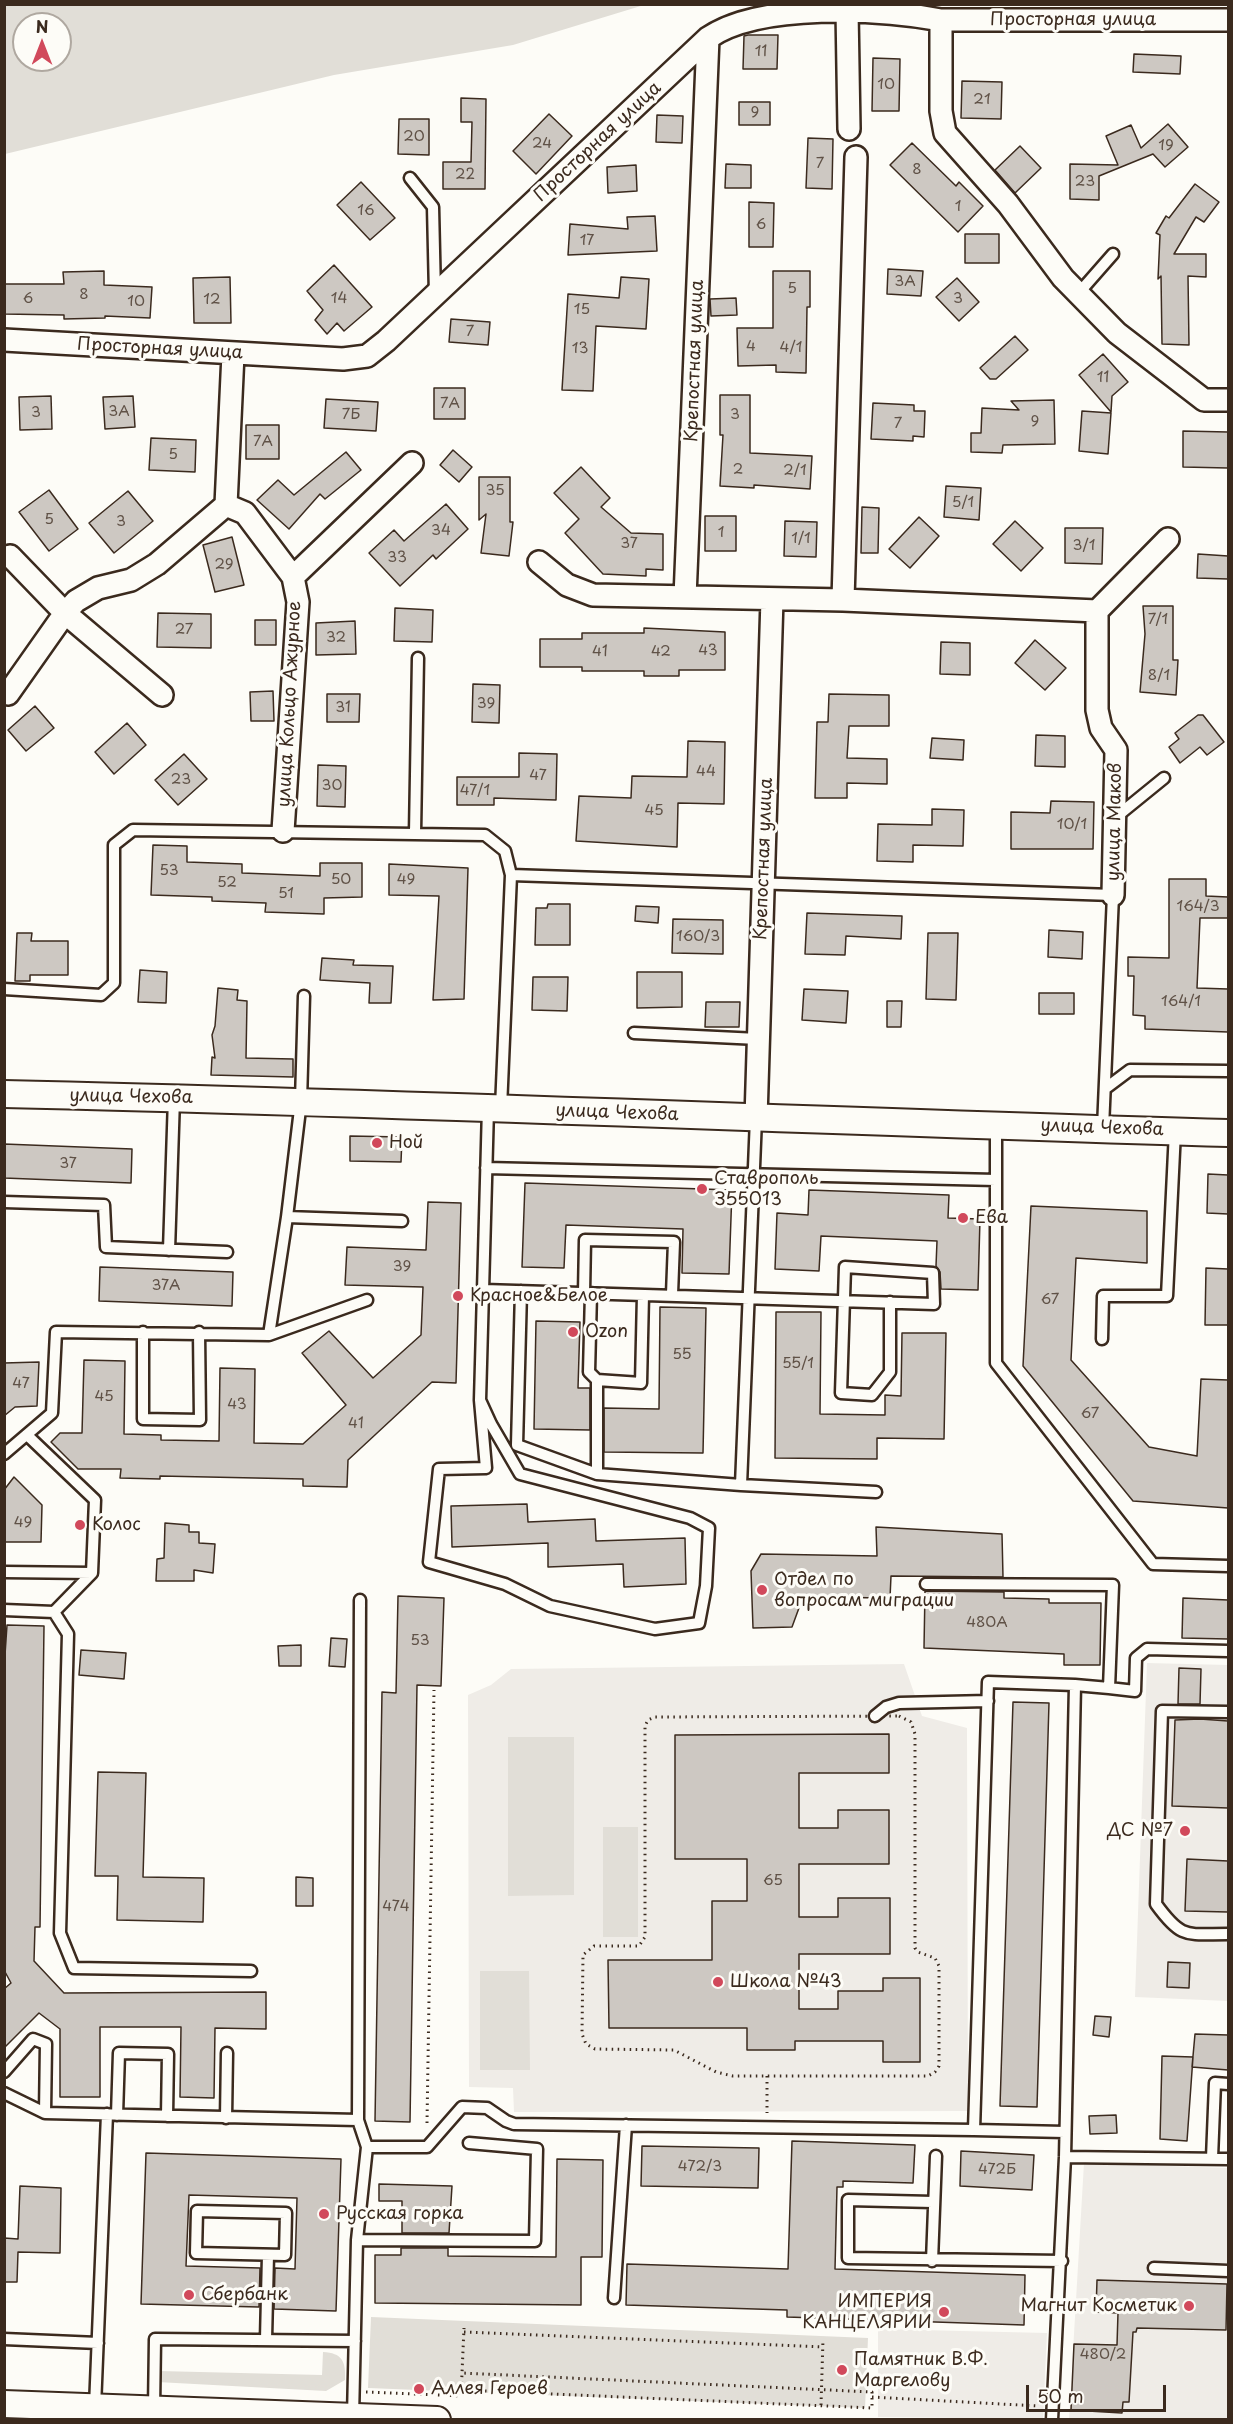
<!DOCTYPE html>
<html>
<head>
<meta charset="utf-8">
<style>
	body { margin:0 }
	#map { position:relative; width:1233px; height:2424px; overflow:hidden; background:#fdfcf7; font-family:"Playpen Sans",sans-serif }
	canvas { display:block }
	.frame { position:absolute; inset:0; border:6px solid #3b2a1e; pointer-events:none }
	.north { position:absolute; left:12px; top:12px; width:60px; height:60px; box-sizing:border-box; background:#fdfcf7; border:2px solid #afa8a0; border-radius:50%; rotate:0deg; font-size:16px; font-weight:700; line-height:24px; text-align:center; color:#3b2a1e }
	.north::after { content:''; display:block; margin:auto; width:21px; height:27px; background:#d1495b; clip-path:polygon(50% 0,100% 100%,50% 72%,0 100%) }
	.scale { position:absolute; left:1026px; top:2385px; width:140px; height:27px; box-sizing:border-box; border:3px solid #3b2a1e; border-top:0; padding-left:8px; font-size:18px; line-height:21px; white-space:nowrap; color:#3b2a1e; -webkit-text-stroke:4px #fdfcf7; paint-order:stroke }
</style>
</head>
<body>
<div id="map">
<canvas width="1233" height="2424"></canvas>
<div class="frame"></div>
<div class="north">N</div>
<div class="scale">50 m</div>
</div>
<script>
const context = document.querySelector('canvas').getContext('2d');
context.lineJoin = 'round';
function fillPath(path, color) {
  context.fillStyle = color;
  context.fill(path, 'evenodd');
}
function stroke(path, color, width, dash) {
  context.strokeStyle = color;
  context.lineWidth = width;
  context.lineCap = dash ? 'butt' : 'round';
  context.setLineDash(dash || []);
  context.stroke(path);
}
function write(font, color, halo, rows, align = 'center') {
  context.font = font + ' "Playpen Sans",sans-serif';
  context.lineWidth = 6;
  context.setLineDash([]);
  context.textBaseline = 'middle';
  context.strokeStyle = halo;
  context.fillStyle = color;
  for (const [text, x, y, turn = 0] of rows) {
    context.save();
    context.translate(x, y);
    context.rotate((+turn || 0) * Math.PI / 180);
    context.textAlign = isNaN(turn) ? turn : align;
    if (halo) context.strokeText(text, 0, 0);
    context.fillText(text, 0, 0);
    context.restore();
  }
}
fillPath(new Path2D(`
	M1147,1663L1228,1665V2001L1135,1997Z
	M904,1664L922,1716L967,1728L968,2111L514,2112L513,2088L469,2087L468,1695L491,1685L511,1669Z
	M1084,2163L1228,2168V2419L1069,2420Z
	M878,2329L1047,2333L1043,2419L878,2417Z`), '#efece7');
fillPath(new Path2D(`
	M4,5L5,4L644,5L513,45L334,75L5,154ZM24,24H60V60H24Z
	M508,1737H574V1895L508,1896Z
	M603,1827H638V1937H603Z
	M480,1971H529L530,2070H480Z
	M371,2317L868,2338L865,2408L368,2388Z
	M323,2352C342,2353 346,2361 345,2380L326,2391L157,2382L159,2371L322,2375Z`), '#e1ded7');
const building = new Path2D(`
	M748,35H778L777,69H743L744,36Z
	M1134,54L1181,56L1180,74L1133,72Z
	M873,58L900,59L899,111H872Z
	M962,81L1002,82L1001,119L961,118Z
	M461,98L486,99L485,189H443V162H471L472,122H461Z
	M739,102H770V125H739Z
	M549,114L572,136L536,174L513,151Z
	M657,115L683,116L682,143L656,142Z
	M399,119H429V155L398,154Z
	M1168,124L1188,147L1165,167L1153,154L1099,176V200L1070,199V164L1118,165L1106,136L1131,125L1141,148Z
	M808,138L833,139L832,189L806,188Z
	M912,143L956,186L959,182L983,206L958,232L890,165Z
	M1020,146L1041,168L1015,193L995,170Z
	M726,164L751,165V188H725Z
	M636,165L637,191L608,193L607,167Z
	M361,182L395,218L370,240L337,205Z
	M1195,184L1219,202L1204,222L1196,217L1174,254H1206V277L1188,276L1189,345L1162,344L1161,276L1158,279L1160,235L1156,233L1166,216L1169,218Z
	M749,202L774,203L773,247H749Z
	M655,216L657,251L568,255L570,224L628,229L627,217Z
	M965,234H999V263H965Z
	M334,265L372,307L344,331L337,323L327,334L315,320L323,310L307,291Z
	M888,269L923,271L921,296L887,294Z
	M104,271V285L152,287L150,318L105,316V318L64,319V315L4,314V284H64L63,272Z
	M773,271H810V307H807L806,373L776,372V365L738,366L737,328H773Z
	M230,277L231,323H194L193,278Z
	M621,277L649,279L646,329L596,326L593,391L562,390L568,294L619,298Z
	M957,278L979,302L959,321L936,297Z
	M736,298L737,315L711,316L710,299Z
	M451,319L490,322L488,345L449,342Z
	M1015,336L1028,350L996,379H990L980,368Z
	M1103,354L1128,382L1112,396L1111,412L1079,375Z
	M434,388H465V419H434Z
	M720,395H750V453L812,456L810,489L754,485V488L720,486L723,435H720Z
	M51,396L52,429L20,430L19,397Z
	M133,396L135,427L105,429L103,397Z
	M326,399L378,402L376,431L324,428Z
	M1054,400L1055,444L1003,445L1002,453L971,452V433H981L982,408L1019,410L1011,401Z
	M873,403L914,405V411H925L924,437L913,436V441L871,439Z
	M1082,411L1111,413L1108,454L1079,451Z
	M246,425H279V459H246Z
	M1183,431L1228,432V468L1183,467Z
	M151,438L196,440L195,472L149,470Z
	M453,450L472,467L459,482L440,465Z
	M346,452L361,470L325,499L320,494L289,529L257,500L278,480L294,495Z
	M581,467L610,498L601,507L631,533L663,534V570L646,569V576L603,574L565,533L579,519L554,493Z
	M479,477H510V522H513L509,556L481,553L486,514L479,520Z
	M946,486L981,488L979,520L944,517Z
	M49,490L78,529L49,551L19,512Z
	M128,491L153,521L114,553L89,523Z
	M446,504L468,529L436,559L433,555L400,586L369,553L394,530L404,541Z
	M862,507L879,508L878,553H861Z
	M705,516H736V551H705Z
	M919,517L939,536L910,568L889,549Z
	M785,521L817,522L816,557L784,556Z
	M1015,521L1043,548L1021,571L993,544Z
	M1065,528H1103L1102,564L1065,563Z
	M232,537L244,585L215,592L203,545Z
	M1198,554L1228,556V579L1197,578Z
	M1143,606H1173V660H1178L1176,695L1140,692L1145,634Z
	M395,608L433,610L432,642L394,641Z
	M158,613L211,614V648L157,647Z
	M255,620H276V645H255Z
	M355,621L356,654L316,655V623Z
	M644,628L725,632V670H679V676H644V671H582V667H540V639H582V633H644Z
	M1035,640L1066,668L1045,690L1015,663Z
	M941,642L970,643V675L940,674Z
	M473,684L500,685L499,723L472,722Z
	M273,691L274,721H251L250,692Z
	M327,694H360L359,722H327Z
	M829,694L889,695V726H849L847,758L887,759V784L847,783V798H815L817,722H828Z
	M35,706L54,728L26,751L8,730Z
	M1198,715H1203L1224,742L1207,755L1200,747L1180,763L1169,747L1179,739L1175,733Z
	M127,723L146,745L114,774L95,752Z
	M1036,735L1065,736V767L1035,766Z
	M932,738L964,740L963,760L930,758Z
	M688,741L725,742L724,804L678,803L677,847L576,841L579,796L631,798L632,776L687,777Z
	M519,753L557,754L556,800L494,798V805H457V777H519Z
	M184,754L207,779L178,805L155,780Z
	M318,765L346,766L345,807L317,806Z
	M1051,801L1094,802L1093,849H1011V812L1050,813Z
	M932,809L964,810L963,846L913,845V862L877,861L878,824L932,825Z
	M153,845L187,846V862L242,864V873L320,876V863H362V897L324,898V914L265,912L266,903L212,901V897L151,895Z
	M389,864L468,868L464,999L433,1000L439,896L389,895Z
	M1169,879H1206V896L1228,897V918H1200L1197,988L1228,989V1032L1145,1029V1016L1133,1015L1134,976H1128V957L1169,958Z
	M548,904H570V945H535L536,908H547Z
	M636,906L659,907L658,923L635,921Z
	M807,913L902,916L901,939L846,936L845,955L805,954Z
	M673,919L723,920V954L672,953Z
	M1049,930L1083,932L1082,959L1048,957Z
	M17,933H32L31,941H68V975H30V981H15Z
	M928,933H958L956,1000L926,999Z
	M322,958L354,960L353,965L393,966L391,1003H369L370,983L320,980Z
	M140,970L167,972L166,1003L138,1002Z
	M637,972H682V1007L637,1008Z
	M533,977H568L567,1011L532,1010Z
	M218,988L238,990L237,1000L247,1001L246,1058L293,1059V1077L211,1075L212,1057L215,1058L212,1035L215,1026Z
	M804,989L848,991L846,1023L802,1020Z
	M1039,993H1074V1014H1039Z
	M887,1001H902L901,1027H887Z
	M706,1002H740L739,1027H705Z
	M350,1136L402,1137L401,1162L350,1161Z
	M4,1144L132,1149L131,1183L4,1178Z
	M1208,1174L1228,1175V1214L1207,1213Z
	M525,1183L732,1190L729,1274L682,1273L683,1229L566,1225L564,1268L522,1267Z
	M809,1190L949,1195L948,1218L980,1219L978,1290L941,1289L940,1272L936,1266L937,1241L821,1236L819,1271L775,1269L777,1213L808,1215Z
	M428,1202L461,1203L456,1383L432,1382L348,1460L347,1487L303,1486V1479L160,1476V1479L120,1478L121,1469H78L51,1442L60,1433H82L84,1360L125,1361L124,1434L161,1435V1440L219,1441L220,1368L255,1369L254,1443L303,1444L346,1405L302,1353L329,1331L373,1378L421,1335L423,1287L345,1285L347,1247L426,1250Z
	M1031,1206L1147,1211V1263L1076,1258L1071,1360L1149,1447L1197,1456L1201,1379L1228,1380V1508L1133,1501L1023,1366Z
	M100,1267L233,1272L232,1306L99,1301Z
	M1206,1268L1228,1269V1325H1205Z
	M660,1307L706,1308L703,1453L604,1452V1408L659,1409Z
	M776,1312H821L820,1414L885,1415V1395L901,1396L902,1333H946L944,1439L877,1438V1459L775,1458Z
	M536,1321L580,1322L578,1388H590V1430L534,1429Z
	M39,1362L37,1406L15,1407L4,1416V1363Z
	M14,1477L42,1505L41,1542H4V1490Z
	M527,1504L528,1522L595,1519L596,1541L685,1538L686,1584L624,1587L623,1564L548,1567V1543L452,1547L451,1506Z
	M165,1523L189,1525V1532H199V1543L215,1544L213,1573L194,1570V1581H156L157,1559L164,1558Z
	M876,1527L1002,1534L1003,1577L891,1576L890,1598L803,1597L792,1627L753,1628L751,1571L761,1554L877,1556Z
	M925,1591L1004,1592V1598L1049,1599V1603H1101L1100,1665H1064V1654L924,1648Z
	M398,1596L444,1598L441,1686L417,1685L410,2122L375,2121L382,1692L396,1693Z
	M1183,1598L1228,1600V1639L1182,1638Z
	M7,1625L44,1626L40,1927H35L34,1961L64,1993L266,1992V2029L215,2028L214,2098L180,2097L181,2027H100V2097H60V2029L39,2013L4,2048V1989L11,1983L4,1970V1670Z
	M331,1638L347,1639L345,1667L329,1666Z
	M301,1645V1666H279L278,1646Z
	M81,1650L126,1653L124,1679L79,1675Z
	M1179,1668L1201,1669L1200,1704H1178Z
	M1013,1702L1049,1703L1037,2107L1000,2106Z
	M1200,1719L1228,1721V1808L1172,1806L1175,1720Z
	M889,1734V1773H799V1828H838V1810H889V1864H799V1917H838V1898H890V1954H799V2009H838V1991H883V1978H920V2062H883V2041H795V2050H747V2028H609L608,1960H712V1901H747V1859H675V1735Z
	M98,1772L146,1773L143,1877L204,1878L203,1922L117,1920L118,1876H95Z
	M1187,1859L1228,1861V1912L1185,1911Z
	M296,1877L313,1878V1906H296Z
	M1168,1962L1190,1963L1189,1988L1167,1987Z
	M1095,2016L1111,2017L1109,2037L1093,2035Z
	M1195,2034L1228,2035V2070L1192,2067Z
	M1162,2056L1193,2057L1187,2141L1160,2139Z
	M1116,2115L1117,2133L1090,2134L1089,2116Z
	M792,2141L915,2145L913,2183L843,2181V2187H837L835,2269L1025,2275L1024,2325L787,2317V2310L626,2305L627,2264L788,2269Z
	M642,2146L759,2148L758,2188L641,2186Z
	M961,2151L1034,2155L1032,2190L960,2186Z
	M146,2153L341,2159L336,2311L274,2309L275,2268L295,2269L297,2198L189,2195L186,2266L260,2268L259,2307L141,2304Z
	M557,2159L603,2160L602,2257H581V2305L375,2303V2255H401V2248H448V2256L556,2257Z
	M379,2184L452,2186L449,2233H402V2201H379Z
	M20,2186L61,2188L60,2253L18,2252L17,2282H4V2238L18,2239Z
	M1097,2280L1227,2284L1226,2330L1137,2328L1136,2332H1133L1129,2402H1123L1122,2413L1071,2410L1074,2344L1117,2345L1118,2313L1096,2312Z`);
fillPath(building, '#cdc8c2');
stroke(building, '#3b2a1e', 1.5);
const service = new Path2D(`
	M410,178L433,207L435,295
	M1077,295L1113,254
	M1116,817L1164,778
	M415,833L418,658
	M4,989L101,995L114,983V845L133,830L485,835L505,851L511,875
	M634,1033L758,1039
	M1106,1088L1130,1070L1228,1071
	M501,1108L511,875L1113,895L1103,1128
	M996,1125V1363L1153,1564L1228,1566
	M486,1168L996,1180
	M4,1202L104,1205L106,1247L227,1252
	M287,1217L402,1221
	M169,1250L174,1098
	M484,1290C634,1294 784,1298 934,1304L933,1273L845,1267L841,1393L872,1395L890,1372V1302
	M521,1291L517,1445L597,1474L741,1485L876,1492
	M584,1293L585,1240L674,1242L672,1294
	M591,1293L589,1372L597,1380V1474
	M143,1332V1419L200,1420L199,1332
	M269,1335L287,1217L301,1101L304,996
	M1102,1339L1103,1296H1167L1175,1131
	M597,1380L641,1383L643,1295
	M480,1400L486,1468L439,1469L429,1562L505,1584L550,1606L655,1629L699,1623L706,1586L709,1528L690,1518L520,1474L491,1424L480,1400L488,1108
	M4,1454L52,1413L56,1332L269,1335L367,1300
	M741,1485L756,1118
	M4,1572L92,1573L95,1500L27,1435
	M926,1584L1113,1585L1109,1688L1075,1685
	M4,1610L54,1612L92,1573
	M54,1612L68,1634L60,1933L74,1968L251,1971
	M1109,1688L1135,1691L1136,1658L1147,1649L1228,1651
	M1228,1712L1162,1711L1156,1904C1182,1940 1187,1934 1228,1934
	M875,1716L886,1707L899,1703L988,1701
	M4,2072L33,2039L46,2044L45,2113
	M4,2093L45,2113L358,2120L367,2147L357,2240L353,2417
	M117,2115L119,2053L168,2054L167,2116
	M226,2118L227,2053
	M358,2120L360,1600
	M367,2147H427L462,2107L487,2108L506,2121L514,2124L974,2130
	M1065,2157L1228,2159
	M1212,2158L1215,2083L1228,2084
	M933,2202L848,2200V2258L1062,2261
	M197,2211L286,2213L285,2255L196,2253Z
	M357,2240L535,2241L537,2149L469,2143
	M932,2261L936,2156
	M1154,2268L1228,2271
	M614,2298L626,2125
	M4,2339L98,2343
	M266,2339L268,2255
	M95,2407L107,2114
	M154,2409L155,2339L355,2341
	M1052,2420L1065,2157L1075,1685L988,1682L974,2130L1065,2132`);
const minor = new Path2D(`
	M847,10L849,129
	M941,20V111L945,133L1008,204L1063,278L1117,333L1204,400H1228
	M4,340L343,359L367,356L386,341L708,38C760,2 880,9 941,20H1228
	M226,505L245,513L293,577L298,602L283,831
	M10,556L65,613L162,695
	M539,562L567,585L593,595L843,600L856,157
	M293,577L412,463
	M685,597L708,38
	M843,600L1097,611L1168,539
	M1097,611V710L1101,728L1116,750L1113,895
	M8,694L65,613L76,601L98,588L131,580L157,564L226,505L233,354
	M756,1118L772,599`);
const tertiary = new Path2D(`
	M4,1094C413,1103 820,1121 1228,1133
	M4,2404L437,2420`);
stroke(service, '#3b2a1e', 15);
stroke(minor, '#3b2a1e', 26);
stroke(tertiary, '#3b2a1e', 30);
stroke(new Path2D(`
	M899,1716L911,1722L915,1734V1948L918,1952L935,1958L939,1966V2066L935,2072L928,2076H733L716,2072L674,2050L595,2049L586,2044L582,2034L583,1955L594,1946H639L645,1937V1726L648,1720L655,1717Z
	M767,2076V2113
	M427,2123L434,1690
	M464,2332L823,2347
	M461,2390L872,2408V2392L462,2373
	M366,2392L461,2396L464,2328
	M872,2397L1038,2406
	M821,2405L823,2339`), '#3b2a1e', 3, [1.5, 4.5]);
stroke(service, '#fdfcf7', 10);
stroke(minor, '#fdfcf7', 21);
stroke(tertiary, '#fdfcf7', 26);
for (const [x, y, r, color] of [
	[377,1143,6,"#d1495b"],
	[702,1189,6,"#d1495b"],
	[963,1218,6,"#d1495b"],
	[458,1296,6,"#d1495b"],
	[573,1332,6,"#d1495b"],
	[80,1525,6,"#d1495b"],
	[762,1590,6,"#d1495b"],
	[1185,1831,6,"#d1495b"],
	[718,1982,6,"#d1495b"],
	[324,2214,6,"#d1495b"],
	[189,2295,6,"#d1495b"],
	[1189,2306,6,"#d1495b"],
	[944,2312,6,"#d1495b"],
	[842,2370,6,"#d1495b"],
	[419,2389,6,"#d1495b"]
]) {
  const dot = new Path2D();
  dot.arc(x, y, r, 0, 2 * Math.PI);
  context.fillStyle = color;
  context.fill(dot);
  stroke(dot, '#fdfcf7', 2);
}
write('15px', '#605247', null, [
	["11",761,52],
	["10",886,85],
	["21",982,100],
	["9",755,113],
	["20",414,137],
	["24",542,144],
	["19",1166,146],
	["7",820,164],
	["8",917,170],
	["22",465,175],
	["23",1085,182],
	["1",958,207],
	["16",366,211],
	["6",761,225],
	["17",587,241],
	["3А",905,282],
	["5",792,289],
	["8",84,295],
	["6",28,299],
	["14",339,299],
	["3",958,299],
	["12",212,300],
	["10",136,302],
	["15",582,310],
	["7",470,332],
	["4",751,347],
	["4/1",791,348],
	["13",580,349],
	["11",1103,378],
	["7А",450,404],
	["3А",119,412],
	["3",36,413],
	["7Б",351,415],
	["3",735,415],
	["9",1035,422],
	["7",898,424],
	["7А",263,442],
	["5",173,455],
	["2",738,470],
	["2/1",795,471],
	["35",495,491],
	["5/1",963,503],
	["5",49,520],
	["3",121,522],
	["34",441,531],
	["1",721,533],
	["1/1",801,539],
	["37",629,544],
	["3/1",1084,546],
	["33",397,558],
	["29",224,565],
	["7/1",1158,620],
	["27",184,630],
	["32",336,638],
	["43",708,651],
	["41",600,652],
	["42",661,652],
	["8/1",1159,676],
	["39",486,704],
	["31",343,708],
	["44",706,772],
	["47",538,776],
	["23",181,780],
	["30",332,786],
	["47/1",475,791],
	["45",654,811],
	["10/1",1072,825],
	["53",169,871],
	["50",341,880],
	["49",406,880],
	["52",227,883],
	["51",286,894],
	["164/3",1198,907],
	["160/3",698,937],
	["164/1",1181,1002],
	["37",68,1164],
	["39",402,1267],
	["37А",166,1286],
	["67",1050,1300],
	["55",682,1355],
	["55/1",798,1364],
	["47",21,1384],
	["45",104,1397],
	["43",237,1405],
	["67",1090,1414],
	["41",356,1424],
	["49",23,1523],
	["480А",987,1623],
	["53",420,1641],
	["65",773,1881],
	["474",396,1907],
	["472/3",700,2167],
	["472Б",997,2170],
	["480/2",1103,2355]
]);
write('18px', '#3b2a1e', '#fdfcf7', [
	["Просторная улица",1073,20],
	["Просторная улица",598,142,-43],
	["Просторная улица",160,349,3],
	["Крепостная улица",695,361,-88],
	["улица Кольцо Ажурное",290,704,-87],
	["улица Маков",1115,822,-89],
	["Крепостная улица",764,859,-88],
	["улица Чехова",131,1097,1],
	["улица Чехова",617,1113,2],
	["улица Чехова",1102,1128,2]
]);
write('18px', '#3b2a1e', '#fdfcf7', [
	["Ной",389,1143],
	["Ставрополь",714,1179],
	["355013",714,1200],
	["Ева",975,1218],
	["Красное&Белое",470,1296],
	["Ozon",585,1332],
	["Колос",92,1525],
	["Отдел по",774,1580],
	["вопросам миграции",774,1601],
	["ДС №7",1173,1831,"right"],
	["Школа №43",730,1982],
	["Русская горка",336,2214],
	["Сбербанк",201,2295],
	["ИМПЕРИЯ",932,2302,"right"],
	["КАНЦЕЛЯРИИ",932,2323,"right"],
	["Магнит Косметик",1177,2306,"right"],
	["Памятник В.Ф.",854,2360],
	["Маргелову",854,2381],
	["Аллея Героев",431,2389]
], 'left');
</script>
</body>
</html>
